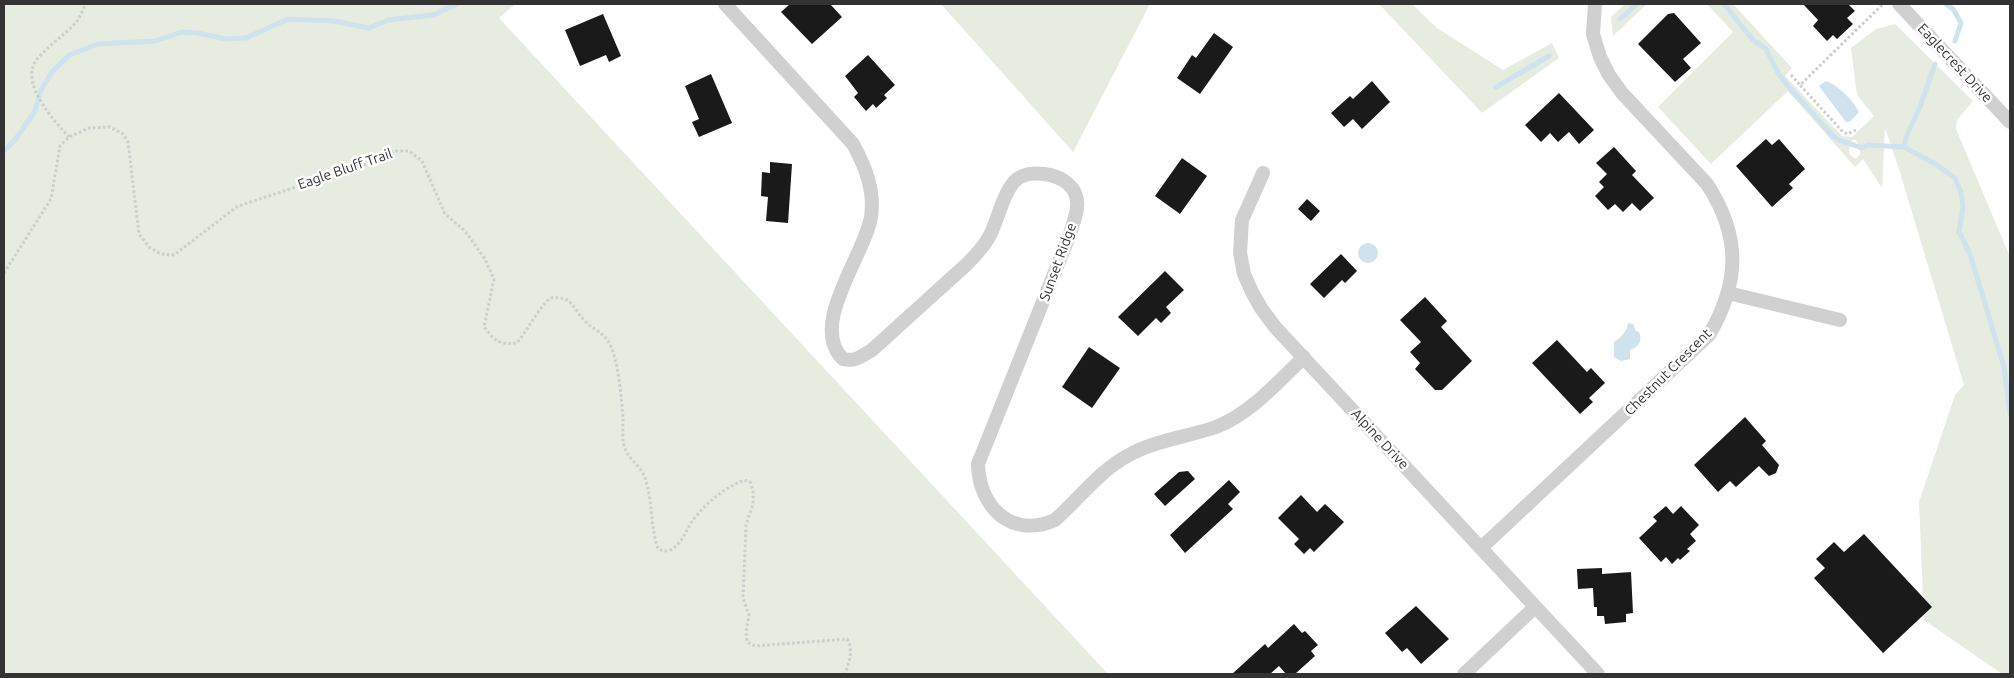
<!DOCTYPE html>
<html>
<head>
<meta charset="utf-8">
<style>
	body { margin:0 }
	#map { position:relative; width:2014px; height:678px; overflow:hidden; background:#fff; font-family:Ubuntu,sans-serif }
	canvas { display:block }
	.frame { position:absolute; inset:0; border:5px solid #333; pointer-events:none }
</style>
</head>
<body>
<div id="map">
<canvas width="2014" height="678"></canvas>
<div class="frame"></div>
</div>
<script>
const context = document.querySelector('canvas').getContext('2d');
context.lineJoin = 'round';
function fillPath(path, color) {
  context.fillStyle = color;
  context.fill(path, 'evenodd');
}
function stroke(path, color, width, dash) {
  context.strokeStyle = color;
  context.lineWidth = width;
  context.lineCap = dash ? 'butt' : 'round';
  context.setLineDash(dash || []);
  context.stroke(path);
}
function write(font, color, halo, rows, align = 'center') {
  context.font = font + ' Ubuntu,sans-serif';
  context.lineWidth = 5;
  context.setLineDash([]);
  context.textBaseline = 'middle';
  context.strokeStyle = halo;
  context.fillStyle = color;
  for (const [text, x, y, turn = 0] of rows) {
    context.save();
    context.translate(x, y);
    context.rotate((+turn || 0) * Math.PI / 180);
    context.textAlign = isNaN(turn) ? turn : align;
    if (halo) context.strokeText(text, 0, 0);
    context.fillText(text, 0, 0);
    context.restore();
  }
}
fillPath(new Path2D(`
	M4,4H515L499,18L1108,674H4Z
	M941,4H1150L1073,152Z
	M1379,4H1412L1437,28L1503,70L1552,43L1559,58L1482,113Z
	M1625,4H1647L1613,36L1611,17Z
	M1707,4H1733L1792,68L1785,76L1842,136L1852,137L1874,116L1857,95L1851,48L1876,29L1895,24L1973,101L1957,120L1956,129L2010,257V674H2002L1924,620L1919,502L1955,395L1964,385L1898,166L1885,128L1882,188L1863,159L1855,167L1788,91L1711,164L1658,107L1733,32ZM1852,140H1856L1860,147V154L1856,159L1850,155L1849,149Z`), '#e6ecdf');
fillPath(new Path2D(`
	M1826,81C1838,85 1853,100 1859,112L1851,121L1846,122L1819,86Z
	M1358 253a10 10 0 1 1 20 0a10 10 0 1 1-20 0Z
	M1628,323L1633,324L1636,331L1639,332C1643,341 1639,347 1630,350V359L1621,361L1614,357V342C1621,338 1627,331 1628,323Z`), '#cfe2ee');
stroke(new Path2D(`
	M1724,4L1753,40L1766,49L1778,73L1787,85L1834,137C1842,143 1851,143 1861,148L1868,145L1904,147
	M1946,4L1953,9L1961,23L1955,41
	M1620,19L1637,4
	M1935,64L1920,107L1906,137L1904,147L1937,165L1955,178L1961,192L1963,207L1959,232L1970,254L2004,367L2010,414
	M1496,87L1549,56
	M4,151L15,140L35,111L41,90L52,72L69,55L98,44L156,41L182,32L197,33L226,39L246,38L288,19L334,21L369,28L388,20L433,15L457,4`), '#cfe2ee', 5);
fillPath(new Path2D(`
	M790,4H830L842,17L812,44L781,12Z
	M1803,4H1848L1855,11L1847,18L1853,24L1837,39L1833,35L1827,41L1813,26L1818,20Z
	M1674,13L1701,43L1683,59L1691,68L1675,82L1638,44L1668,14Z
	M603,14L621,56L609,62L606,55L580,66L565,30Z
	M1214,33L1233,47L1200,94L1177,78L1192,55L1196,58Z
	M868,55L895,85L884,95L887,98L876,108L873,104L866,111L854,97L858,93L845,76Z
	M711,74L732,123L699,137L692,122L699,119L685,86Z
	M1372,81L1390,102L1362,129L1353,119L1344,127L1331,113L1350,96L1353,99Z
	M1559,93L1594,130L1579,144L1569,132L1558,142L1550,133L1541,142L1525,125Z
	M1766,139L1772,145L1779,139L1805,169L1789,184L1793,188L1772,207L1736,166Z
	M1614,147L1636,171L1632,175L1654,198L1640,211L1632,203L1623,212L1615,204L1608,210L1595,196L1604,187L1599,182L1607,174L1596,163Z
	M1182,158L1207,176L1180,214L1155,196Z
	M770,162L792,164L788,223L766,221L768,197L761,196L762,172L770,173Z
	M1307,199L1320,211L1311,221L1298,209Z
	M1341,254L1357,271L1345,283L1342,280L1324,298L1310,284Z
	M1165,271L1184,290L1166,307L1171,313L1161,323L1156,318L1138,336L1118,317Z
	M1425,297L1447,321L1441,327L1472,361L1442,390H1435L1415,369L1420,363L1410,352L1421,342L1400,320Z
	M1557,340L1587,372L1591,368L1605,383L1589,398L1593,402L1580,414L1532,363Z
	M1089,347L1120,368L1092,408L1062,387Z
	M1745,417L1766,441L1762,445L1779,465L1776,473L1769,476L1759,466L1736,487L1730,481L1718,492L1694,465Z
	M1188,471L1195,479L1165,506L1154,494L1179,472Z
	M1229,480L1240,492L1228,504L1233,509L1185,553L1170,535Z
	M1301,495L1317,512L1325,504L1344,522L1314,552L1310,548L1304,554L1294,544L1299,539L1278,518Z
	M1666,506L1673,514L1681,506L1699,525L1690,534L1696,541L1687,549L1690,551L1680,560L1678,558L1672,564L1666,557L1661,562L1639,538L1657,521L1653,517Z
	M1864,534L1932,607L1883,653L1814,578L1825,568L1816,559L1834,542L1844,552Z
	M1602,568V574L1631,572L1633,613L1626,614V622L1605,624L1604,616H1597V607H1594L1593,588L1578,589L1577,569Z
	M1416,606L1449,639L1421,664L1407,648L1402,652L1385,633Z
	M1294,624L1302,633L1305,631L1318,645L1311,651L1315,656L1295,674H1286L1279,666L1270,674H1232L1265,644L1268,648Z`), '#1a1a1a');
stroke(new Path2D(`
	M1791,75L1800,85
	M1856,130L1847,134L1841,130L1800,85L1883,4
	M69,137C55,122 23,87 34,64C39,52 68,33 77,21C81,16 83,9 86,4
	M4,273L51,199L60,146L69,137L89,128L110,127L123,134L128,142L139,234L149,247L161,254L174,255L238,206L372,162L394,151H409L422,161L445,214L465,231L485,259L494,279L484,327C495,341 499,345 517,343C529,328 536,312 550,298C574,296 571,307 585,321C592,329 600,330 608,341C618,355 622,401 623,419C623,428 622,438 624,446C627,458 641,466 645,478C653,501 650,526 658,549C663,551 667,552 672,549C683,542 686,530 693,520C707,502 723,489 744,480L750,482L753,490V504L746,525L743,598L749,615L746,632L747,642L755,646L847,639C854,651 849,662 845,674`), '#cdcdcd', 3, [2.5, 2.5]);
stroke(new Path2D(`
	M725,4L853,144C865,166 875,190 871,217C865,255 808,325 843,359C855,362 862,356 872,350L967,264C975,256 983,248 989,237C998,221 1003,191 1017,179C1034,167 1070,175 1076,196C1080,208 1073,222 1070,234L978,464C979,507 1011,539 1055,520C1079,499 1100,470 1129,455C1156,440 1187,437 1216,427C1250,414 1278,382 1304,357
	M1899,4L2010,122
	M1263,173L1242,220L1240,253L1244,274L1252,292L1261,308L1275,327L1598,674
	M1728,293L1840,320
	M1481,548L1709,335C1740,282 1741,236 1707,184L1622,93L1609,75L1600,57L1593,34L1595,4
	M1464,674L1535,607`), '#d0d0d0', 14);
write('14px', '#333', '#fff', [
	["Eaglecrest Drive",1955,63,47],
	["Eagle Bluff Trail",345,169,-19],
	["Sunset Ridge",1058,262,-70],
	["Chestnut Crescent",1668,372,-45],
	["Alpine Drive",1380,439,47]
]);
</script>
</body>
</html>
